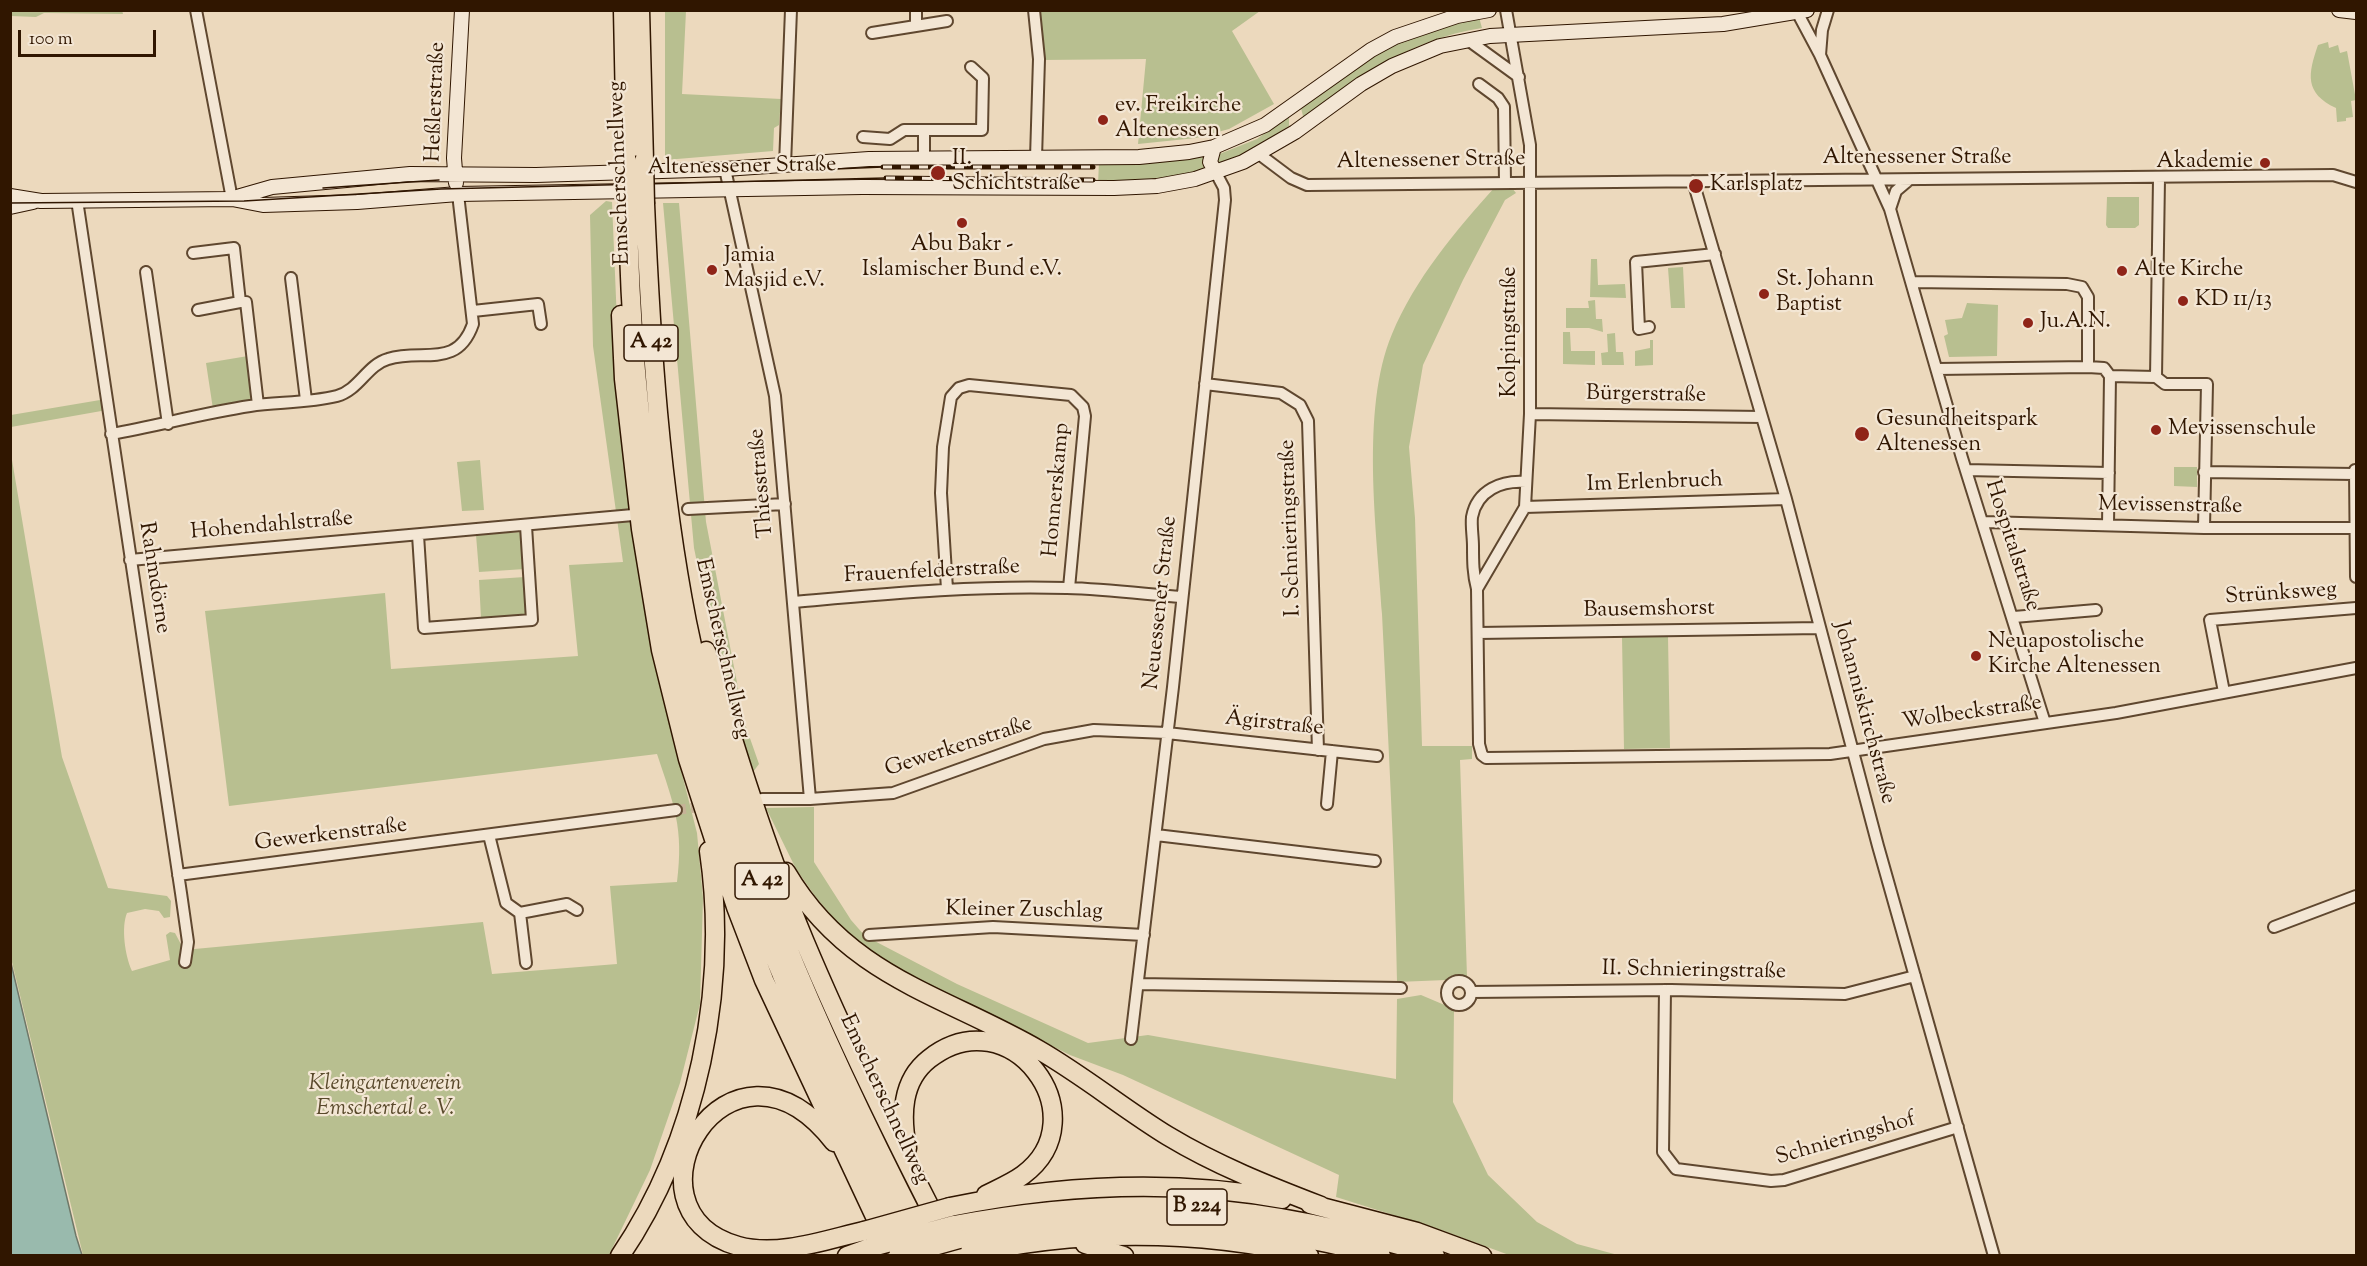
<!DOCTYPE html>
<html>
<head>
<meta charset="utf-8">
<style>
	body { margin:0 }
	#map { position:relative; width:2367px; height:1266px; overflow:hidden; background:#ecd9bd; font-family:"Sorts Mill Goudy",serif }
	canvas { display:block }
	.frame { position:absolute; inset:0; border:12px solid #301600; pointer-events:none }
	.scale { position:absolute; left:18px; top:30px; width:138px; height:27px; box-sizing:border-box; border:3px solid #301600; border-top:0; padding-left:8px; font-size:18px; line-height:21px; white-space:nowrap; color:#301600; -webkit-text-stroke:4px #f3e6d4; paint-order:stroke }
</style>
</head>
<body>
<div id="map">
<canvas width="2367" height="1266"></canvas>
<div class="frame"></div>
<div class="scale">100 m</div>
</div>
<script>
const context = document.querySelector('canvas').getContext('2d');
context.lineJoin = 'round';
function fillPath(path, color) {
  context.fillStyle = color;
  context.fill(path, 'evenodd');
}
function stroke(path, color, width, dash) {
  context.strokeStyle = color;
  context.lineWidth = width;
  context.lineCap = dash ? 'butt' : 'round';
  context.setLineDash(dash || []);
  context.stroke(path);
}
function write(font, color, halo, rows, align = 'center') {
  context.font = font + ' "Sorts Mill Goudy",serif';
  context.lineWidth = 4.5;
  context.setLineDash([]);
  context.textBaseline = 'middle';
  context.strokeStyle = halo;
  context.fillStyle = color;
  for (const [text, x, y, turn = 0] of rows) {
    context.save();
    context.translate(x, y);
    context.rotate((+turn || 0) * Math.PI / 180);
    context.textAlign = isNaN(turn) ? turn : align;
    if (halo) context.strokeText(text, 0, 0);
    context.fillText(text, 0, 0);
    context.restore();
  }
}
fillPath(new Path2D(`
	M11,10H122L123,14L44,13L36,17L11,16Z
	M665,11H686L682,94L781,99L779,125L774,128L773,151L665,160Z
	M1040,11H1260L1232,31L1274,104L1229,129L1196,138L1138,144L1146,59L1042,60Z
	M1479,17L1482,28C1407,40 1363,76 1304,120L1301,108L1373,55L1422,31Z
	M2328,42L2329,48L2338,45L2340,53L2347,51L2356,100L2351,101L2353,117L2346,118V121L2337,122L2336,108C2304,93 2308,74 2318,45Z
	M1289,118V126L1238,158L1217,165V155L1257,139L1284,119Z
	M1204,154L1208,170L1135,184H1098L1099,162Z
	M1496,186L1512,188L1516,193L1505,200L1463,280L1423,365L1409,447L1415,518L1422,746H1472V759L1460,760L1467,977L1453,975L1446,980L1397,982C1395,859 1388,737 1382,614C1377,532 1360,410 1392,334C1415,279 1456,230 1496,186Z
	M2107,197H2139V225L2135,228H2108L2106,225Z
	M606,201L612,202L618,346L656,646L667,715L697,833L703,898L700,1004L680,1083L650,1170L609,1255H83L11,958L10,448L62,757L108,888L167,896L171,901L170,917L164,918L159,911L145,909L127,913C121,927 125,956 132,971L170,960L166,935L170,932L175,933L184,950L483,922L492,974L617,964L610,886L677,882C684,828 674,805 657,754L229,806L205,611L385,593L391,669L578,656L569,565L623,562L593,346L590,215Z
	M663,203H679L706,522L745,724L759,764L753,772L715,649L694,548Z
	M1591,259H1597L1598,285L1625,284L1626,298L1590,297Z
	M1683,267L1685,308H1671L1668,268Z
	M1595,300L1596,319H1602L1603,332L1589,328H1566V308H1589L1588,301Z
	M1967,303L1998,305L1997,356L1949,357L1944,336L1948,334L1945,320L1962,318Z
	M1563,332H1570L1571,351H1595V365L1563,364Z
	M1615,333L1616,352H1623L1624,365H1602L1601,353L1608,352L1607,334Z
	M1650,340H1653V365L1635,366V351L1650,348Z
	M248,356L255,402L213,409L206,363Z
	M106,399L107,410L11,427V415Z
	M480,460L484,510L462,511L457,462Z
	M2174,467H2197V487L2174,486Z
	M522,532L525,569L479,572L476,535Z
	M525,577L527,614L481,618L479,580Z
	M1622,637H1668L1670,748L1624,749Z
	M814,807V862L851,920L865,936L957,984L1088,1043L1148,1035L1396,1079L1397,999L1421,995L1454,1009L1453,1102L1488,1175L1537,1222L1577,1244L1618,1255H1509L1444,1231L1336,1197L1339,1175L1123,1075L1070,1055L908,974L873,954L840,926L815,896L796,869L766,808Z`), '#b8bf90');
const water = new Path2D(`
	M10,959L76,1236L82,1255H11Z`);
fillPath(water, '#99baad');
stroke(water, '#6f7868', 1.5);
stroke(new Path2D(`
	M676,810L708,806`), '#c6b297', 10, [10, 5]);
const street = new Path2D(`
	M196,10L232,199
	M1034,10L1039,59L1036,158
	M1506,10L1530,145V414L1525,507L1477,589L1479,744L1482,755L1486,758L1830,754L2116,713L2356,668
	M1796,10L1820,55L1890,209L1962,458L2045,723
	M916,26V10
	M872,33L947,21
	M1468,40L1519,77
	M1820,55L1822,30L1828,10
	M1479,84L1498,98L1504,107L1505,182
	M924,130V158
	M863,137L890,139L904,130H982L983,78L971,67
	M1259,154L1291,178L1307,185L2333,175L2356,182
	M785,165L791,10
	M725,169L775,396L810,799
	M1693,181L1786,499L1878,846L1994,1256
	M77,200L181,893L188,942L185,962
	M1890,209L1896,191L1909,180
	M193,253L234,248L240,302H246L258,405
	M146,272L168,424
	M291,278L306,400
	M1912,282L2067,284L2082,287L2088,297V367
	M198,310L240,302
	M473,311L538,304L541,324
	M1649,327L1639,329L1636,262L1715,254
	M1937,369L2088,367L2104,368L2110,376L2156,377L2165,384H2207L2204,528
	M2156,377L2159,179
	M1205,384L1281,393L1300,405L1308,421L1318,750
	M1530,414L1762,417
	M111,434C157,426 203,413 250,406C278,402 309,403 337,396C359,390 367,365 388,359C422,348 457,370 473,324L458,194
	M1966,470L2109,473
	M2355,470L2356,577
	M2204,472L2355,474
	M1525,507L1786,499
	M688,509L785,504
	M1984,522L2204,528H2354
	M2108,525L2110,376
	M418,535L424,628L532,620L526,526
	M130,560L633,515
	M947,589L941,493L943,447L951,397L959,388L969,385L1071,395L1083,407L1085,416L1069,588
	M1477,589C1473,574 1473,561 1473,546C1473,537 1471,526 1472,517C1477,490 1502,480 1526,482
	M793,602C884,594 975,585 1067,588C1105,589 1144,594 1181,597
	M2014,617L2096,610
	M1478,633L1820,628
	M2224,692L2210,620L2356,608
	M762,799H810L893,793L1044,739L1094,730L1167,733L1377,756
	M1327,804L1332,751
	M489,835L506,903L520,913L567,904L577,910
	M1156,835L1375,861
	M178,875L676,810
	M520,913L526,963
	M2274,927L2356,896
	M869,935L993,927L1144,935
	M1447 993a12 12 0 1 1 24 0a12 12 0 1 1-24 0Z
	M1138,984L1401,988
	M1665,990L1663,1152L1676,1169L1771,1181L1784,1180L1958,1127
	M1471,992L1671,990L1845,994L1915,976
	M1131,1039L1173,687L1225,200L1224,188L1216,173`);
const secondary = new Path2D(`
	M2339,10L2356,12
	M1214,147L1210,162L1216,173
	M456,183L454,158L462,10
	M10,196L41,201L232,199L263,205L357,202L458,194L862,187L1114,188L1157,186L1195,179L1243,162L1295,132L1361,84L1392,66L1440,46L1490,36L1723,24L1807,10
	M237,197L272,187L410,174L536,175L725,169L869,159L1139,157L1189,152L1214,147L1265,125L1371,50L1395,37L1457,16L1489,10
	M10,207L33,202`);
const highway = new Path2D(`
	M623,10L626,156
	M640,10L644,161
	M645,204C651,344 660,484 687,622C730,837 821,1038 920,1231
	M628,208C631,418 662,629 727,829C773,970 838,1103 904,1235
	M621,315L624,379L641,529L661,650L688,759L736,907L764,980L886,1240
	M706,651C735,748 765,846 804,940C849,1047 901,1152 955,1256
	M786,872C848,977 942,994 1039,1050C1084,1076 1124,1109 1168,1136C1216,1165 1269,1186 1321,1206
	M834,1142C729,1007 611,1210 738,1246C778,1257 825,1240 864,1231
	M907,1148C901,1116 901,1081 929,1059C1010,995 1101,1117 1023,1175C1012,1183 998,1189 986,1195
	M1310,1204L1417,1232L1482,1256
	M950,1207C1060,1185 1172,1179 1282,1199
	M954,1225C1131,1192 1264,1202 1435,1256
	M959,1239C1105,1212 1237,1217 1381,1256
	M1085,1244L1124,1256
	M620,1256C698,1141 729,988 709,851
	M847,1256L872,1247
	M963,1256C1071,1229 1200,1229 1309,1256`);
stroke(street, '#5f472f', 14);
stroke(secondary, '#301600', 16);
stroke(highway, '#301600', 21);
stroke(street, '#f3e6d4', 10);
stroke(secondary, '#f3e6d4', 14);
stroke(highway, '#ecd9bd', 18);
stroke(new Path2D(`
	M811,170L883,167
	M323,188L439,180
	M10,203L244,201L441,189L886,178`), '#301600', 1.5);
const rail = new Path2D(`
	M883,167H1093
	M886,178L1093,180`);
stroke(rail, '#301600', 5);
stroke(rail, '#f3e6d4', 3, [9]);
const highwayBridge = new Path2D(`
	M626,156L628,208
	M644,161L645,204
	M864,1231L950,1207
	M872,1247L954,1225
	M898,1256L959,1239`);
stroke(highwayBridge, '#301600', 21, []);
stroke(highwayBridge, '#ecd9bd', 18);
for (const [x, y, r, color] of [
	[1103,120,6,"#8f2418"],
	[2265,163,6,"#8f2418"],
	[938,173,8,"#8f2418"],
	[1696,186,8,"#8f2418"],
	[962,223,6,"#8f2418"],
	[712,270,6,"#8f2418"],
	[2122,271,6,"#8f2418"],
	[1764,294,6,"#8f2418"],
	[2183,301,6,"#8f2418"],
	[2028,323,6,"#8f2418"],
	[2156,430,6,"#8f2418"],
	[1862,434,8,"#8f2418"],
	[1976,656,6,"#8f2418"]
]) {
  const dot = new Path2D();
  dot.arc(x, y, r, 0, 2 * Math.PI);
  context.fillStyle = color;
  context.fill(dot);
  stroke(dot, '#f3e6d4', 2);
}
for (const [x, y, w] of [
	[651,343,54],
	[762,881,54],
	[1197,1207,60]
]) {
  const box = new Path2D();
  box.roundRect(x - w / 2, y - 18, w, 36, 4.5);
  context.fillStyle = '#f3e6d4';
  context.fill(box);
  stroke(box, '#301600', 1.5);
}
write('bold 21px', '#301600', null, [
	["A 42",651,343],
	["A 42",762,881],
	["B 224",1197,1207]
]);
write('22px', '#301600', '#f3e6d4', [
	["Heßlerstraße",437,102,-88],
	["Altenessener Straße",1917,159],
	["Altenessener Straße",1431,162,-1],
	["Altenessener Straße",742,168,-1],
	["Emscherschnellweg",621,173,-92],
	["Kolpingstraße",1511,332,-90],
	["Bürgerstraße",1646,396,1],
	["Thiesstraße",763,483,-95],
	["Im Erlenbruch",1655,484,-2],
	["Honnerskamp",1058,490,-85],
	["Mevissenstraße",2170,507,1],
	["Hohendahlstraße",272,527,-5],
	["I. Schnieringstraße",1292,528,-92],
	["Hospitalstraße",2011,546,72],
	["Frauenfelderstraße",932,573,-3],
	["Rahmdörne",153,578,81],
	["Strünksweg",2281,595,-4],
	["Neuessener Straße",1162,603,-84],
	["Bausemshorst",1649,611,-1],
	["Emscherschnellweg",721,649,77],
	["Johanniskirchstraße",1863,713,75],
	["Wolbeckstraße",1972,714,-8],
	["Ägirstraße",1274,725,6],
	["Gewerkenstraße",959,748,-18],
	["Gewerkenstraße",331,836,-7],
	["Kleiner Zuschlag",1024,912,1],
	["II. Schnieringstraße",1694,972,1],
	["Emscherschnellweg",883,1100,65],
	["Schnieringshof",1846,1140,-16]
]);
write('22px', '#301600', '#f3e6d4', [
	["ev. Freikirche",1115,107],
	["Altenessen",1115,132],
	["II.",952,160],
	["Schichtstraße",952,185],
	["Akademie",2253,163,"right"],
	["Karlsplatz",1710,186],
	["Abu Bakr -",962,246,"center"],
	["Islamischer Bund e.V.",962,271,"center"],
	["Jamia",724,257],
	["Masjid e.V.",724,282],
	["Alte Kirche",2134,271],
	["St. Johann",1776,281],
	["Baptist",1776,306],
	["KD 11/13",2195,301],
	["Ju.A.N.",2040,323],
	["Gesundheitspark",1876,421],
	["Altenessen",1876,446],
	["Mevissenschule",2168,430],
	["Neuapostolische",1988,643],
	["Kirche Altenessen",1988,668]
], 'left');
write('italic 22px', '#59492b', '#f3e6d4', [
	["Kleingartenverein",385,1085],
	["Emschertal e. V.",385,1110]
]);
</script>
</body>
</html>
